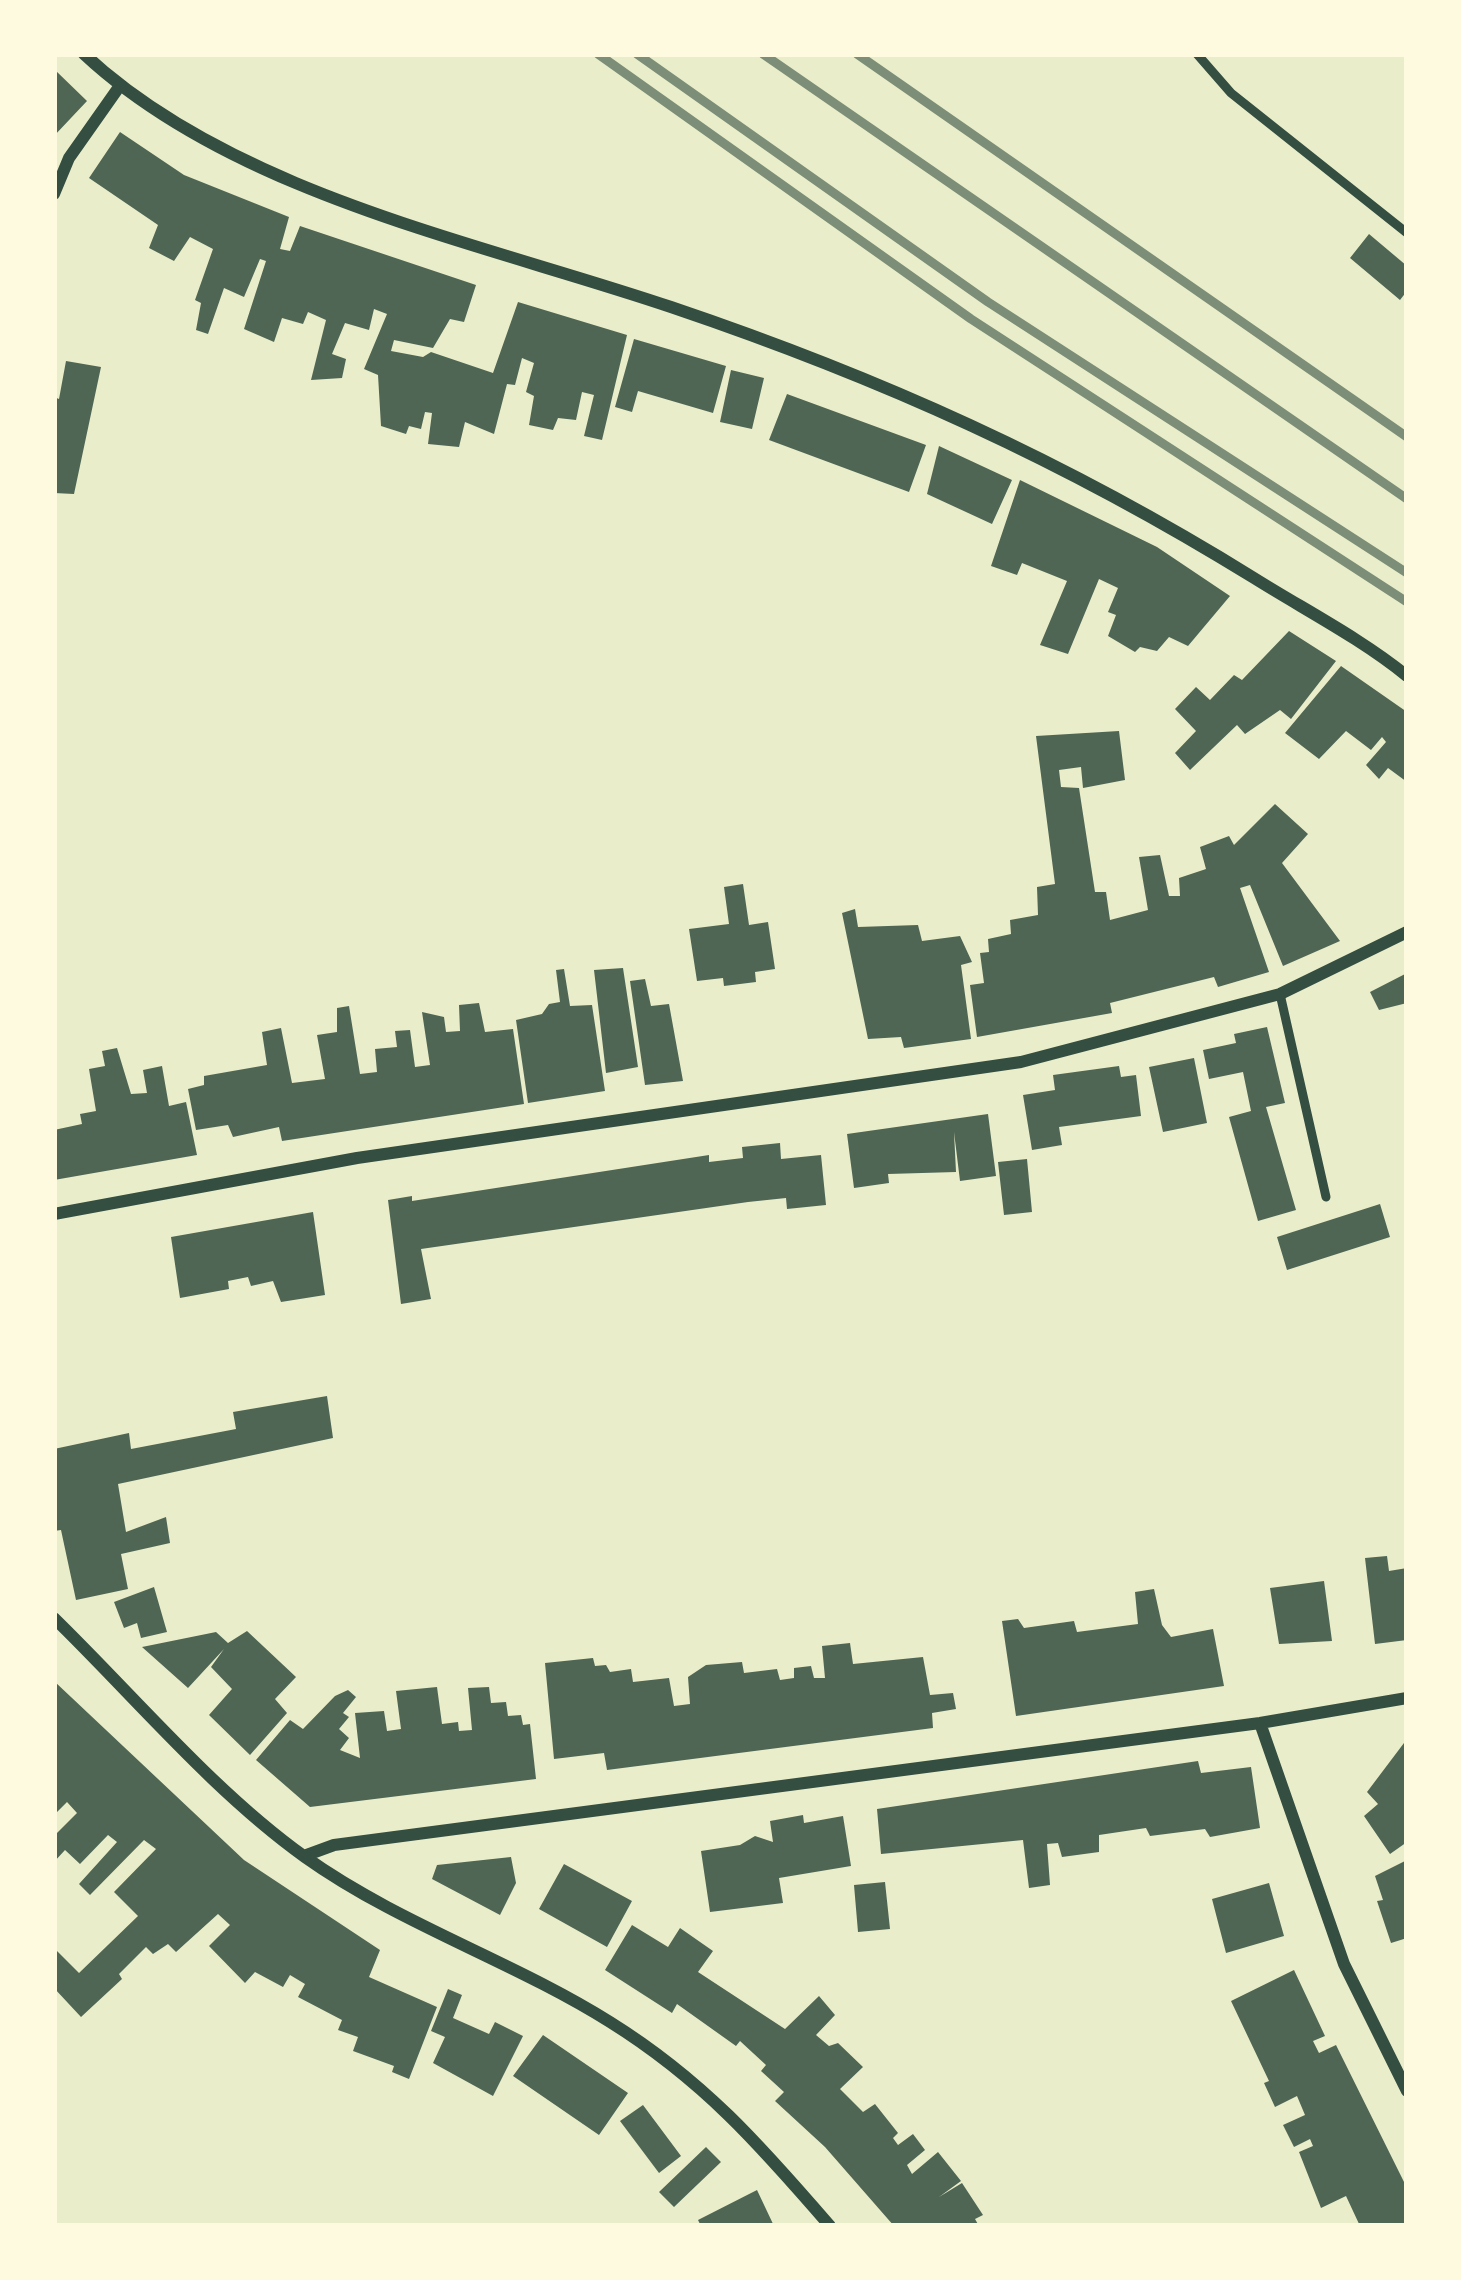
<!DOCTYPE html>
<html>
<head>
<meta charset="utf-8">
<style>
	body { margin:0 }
	#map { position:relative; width:1461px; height:2280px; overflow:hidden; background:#e9edc9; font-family:Commissioner,sans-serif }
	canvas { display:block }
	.frame { position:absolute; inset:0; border:57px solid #fefae0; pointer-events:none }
</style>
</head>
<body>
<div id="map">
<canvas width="1461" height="2280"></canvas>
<div class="frame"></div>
</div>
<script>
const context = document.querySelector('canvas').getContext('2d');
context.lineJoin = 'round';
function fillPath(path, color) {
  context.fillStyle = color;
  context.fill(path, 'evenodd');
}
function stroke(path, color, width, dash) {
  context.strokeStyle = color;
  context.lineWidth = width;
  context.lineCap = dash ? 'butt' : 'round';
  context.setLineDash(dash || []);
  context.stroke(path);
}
fillPath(new Path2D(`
	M54,69L87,101L54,136Z
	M120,132L184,175L289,217L280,249L290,251L300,226L476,285L464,322L450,319L433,348L394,340L391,351L423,357L431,352L493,373L518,302L627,335L602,440L584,436L594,395L582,392L576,420L558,418L553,430L529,425L534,396L526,392L534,363L522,358L515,385L507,384L494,434L465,422L459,447L428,444L432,413L425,412L421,429L409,426L406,434L381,426L378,375L364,369L387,314L374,309L369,330L345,323L332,354L346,359L342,378L311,380L326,320L308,312L303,324L282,318L274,342L244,329L266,261L260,259L244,297L224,288L208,334L196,330L201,303L195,300L213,249L190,237L174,261L149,248L158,225L89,178Z
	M1369,234L1407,266V291L1400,300L1350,258Z
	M634,339L726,366L713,413L638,391L632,412L615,407Z
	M66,361L101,367L74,494L54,493V397L59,399Z
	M731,370L764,378L752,429L720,422Z
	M787,394L926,445L909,492L769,440Z
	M939,446L1012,480L992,524L927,494Z
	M1020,480L1157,547L1230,596L1188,646L1169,637L1157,651L1140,647L1135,652L1108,636L1116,615L1108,612L1118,588L1099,579L1068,654L1040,645L1067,581L1022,563L1017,575L991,566Z
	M1289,631L1336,661L1291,719L1280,710L1245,734L1237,725L1190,770L1175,753L1196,731L1175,709L1196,687L1210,700L1234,675L1242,680Z
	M1341,666L1407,712V782L1388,768L1379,779L1366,765L1386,742L1382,737L1371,750L1346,731L1319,759L1285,733Z
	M1119,731L1125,780L1083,788L1081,767L1059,770L1061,787L1079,788L1095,892H1106L1110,920L1148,910L1139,857L1160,855L1169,896H1180L1179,878L1206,869L1200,847L1229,836L1234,845L1275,804L1308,834L1282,863L1340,941L1283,966L1250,885L1240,888L1269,972L1218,987L1214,977L1110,1003L1112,1013L977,1037L970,985L984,983L980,953L989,952L988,939L1011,934L1010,920L1038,915L1037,887L1055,884L1036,736Z
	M743,884L749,925L768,922L775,969L755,972L756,982L724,986L723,978L697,981L689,929L729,924L724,887Z
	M855,909L858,927L918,925L922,941L960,936L972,962L961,965L971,1039L904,1048L901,1037L868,1039L842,913Z
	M623,968L638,1067L606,1073L594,970Z
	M564,969L570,1006L592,1005L605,1091L528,1103L516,1020L542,1014L549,1004L560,1002L556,970Z
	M1407,973V1003L1379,1010L1370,992Z
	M645,979L651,1006L669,1004L683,1081L645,1085L630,981Z
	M479,1003L485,1032L513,1029L524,1104L282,1141L279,1127L233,1137L228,1125L196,1130L188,1089L204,1085V1076L267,1065L262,1032L281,1028L292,1083L325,1079L317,1035L337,1032V1008L349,1006L360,1074L377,1072L375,1049L397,1047L395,1031L410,1030L415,1067L430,1065L422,1012L444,1017L446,1032L460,1031L459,1005Z
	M1267,1027L1285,1103L1266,1107L1296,1210L1258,1221L1229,1117L1251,1111L1243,1072L1209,1079L1203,1050L1236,1043L1234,1034Z
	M117,1048L131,1094L147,1093L143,1070L162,1066L169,1106L186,1102L197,1155L54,1180V1130L82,1124L80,1114L96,1111L89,1069L105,1066L102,1051Z
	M1194,1058L1207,1123L1163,1132L1149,1067Z
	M1119,1066L1121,1077L1136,1075L1141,1116L1059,1127L1062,1145L1032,1150L1023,1095L1055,1090L1053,1075Z
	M988,1114L996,1176L960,1181L954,1132L956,1172L888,1174L889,1183L854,1188L847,1134Z
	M780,1143L781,1159L821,1155L826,1205L787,1209L786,1198L748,1202L421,1249L431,1299L401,1304L388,1200L412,1196V1201L709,1155V1162L743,1158L742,1147Z
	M1027,1159L1032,1212L1004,1215L998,1162Z
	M1380,1204L1390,1237L1287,1270L1277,1237Z
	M313,1212L325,1295L281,1302L273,1281L251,1286L248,1277L228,1281L229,1289L180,1298L171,1237Z
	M327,1396L333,1438L118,1484L126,1532L166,1517L170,1543L121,1554L128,1589L76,1600L61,1530L54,1531V1449L129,1433L131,1449L236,1429L233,1412Z
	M1387,1556L1389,1571L1407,1568V1640L1375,1644L1365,1558Z
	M1324,1581L1332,1641L1279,1644L1270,1588Z
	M154,1587L167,1632L141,1638L137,1623L124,1628L114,1602Z
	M1154,1589L1162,1625L1171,1637L1213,1629L1224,1686L1016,1716L1002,1621L1018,1619L1024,1628L1074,1621L1077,1632L1138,1624L1135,1592Z
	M247,1631L296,1677L275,1699L287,1713L250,1755L209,1715L232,1689L211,1667L224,1649L188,1688L142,1647L216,1632L228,1643Z
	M850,1643L853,1664L923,1657L930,1695L953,1693L956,1709L932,1713L933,1728L607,1770L604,1753L554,1759L545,1663L593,1658L595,1666L606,1665L610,1672L631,1669L633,1682L669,1678L674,1706L690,1704L688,1677L706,1665L742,1662L744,1673L777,1669L780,1680L794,1678V1668L811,1666L814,1678H825L822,1646Z
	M54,1681L244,1860L380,1950L369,1977L437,2007L409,2079L392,2072L394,2066L353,2051L358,2037L338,2030L342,2020L298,1997L305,1984L290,1975L283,1987L255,1972L245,1983L209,1946L230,1925L218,1914L176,1952L168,1944L153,1954L146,1947L119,1974L122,1979L81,2017L54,1988L57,1951L79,1973L138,1916L114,1892L156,1849L144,1840L90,1895L79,1884L117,1842L108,1835L80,1864L65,1850L54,1862V1836L77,1813L67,1802L54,1815Z
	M437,1687L442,1724L458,1722L459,1731L472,1730L468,1688L489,1687L491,1703L506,1702L508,1716L521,1715L523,1725L530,1724L536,1779L310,1807L256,1760L290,1720L303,1729L335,1696L348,1690L356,1697L343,1713L349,1717L339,1729L349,1738L340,1750L360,1758L355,1713L384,1711L387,1731L401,1729L396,1691Z
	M1407,1739V1842L1390,1854L1364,1816L1378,1804L1367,1792Z
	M1198,1761L1201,1773L1251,1767L1260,1828L1210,1837L1205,1829L1150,1836L1146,1828L1099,1835V1852L1062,1857L1058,1843L1047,1844L1050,1885L1029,1888L1023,1840L881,1854L877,1809Z
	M803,1815L804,1823L843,1816L851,1866L779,1878L783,1903L710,1912L701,1851L740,1845L755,1836L773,1842L770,1821Z
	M511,1857L516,1883L500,1915L432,1879L437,1865Z
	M1407,1860V1938L1391,1943L1377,1901L1383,1900L1375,1876Z
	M564,1864L632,1901L607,1947L539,1909Z
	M885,1882L890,1929L858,1932L854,1885Z
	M1269,1883L1284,1936L1226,1953L1212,1899Z
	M632,1925L668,1947L680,1928L713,1951L698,1972L785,2029L819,1996L835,2015L816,2035L829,2046L838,2043L863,2067L840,2089L863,2112L875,2104L898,2133L893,2138L898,2145L913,2134L925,2150L907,2165L912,2174L938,2152L961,2181L939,2197L962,2183L983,2215L975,2219L979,2226H894L825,2147L775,2101L784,2092L761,2071L766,2065L740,2041L736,2046L677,2004L672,2013L605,1970Z
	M1294,1970L1325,2036L1313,2041L1319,2053L1336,2045L1407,2188V2226H1360L1346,2196L1321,2208L1299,2152L1313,2146L1310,2139L1294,2147L1283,2125L1305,2115L1297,2096L1275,2107L1264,2083L1269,2081L1231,2001Z
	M448,1989L462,1995L453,2018L489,2034L495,2022L523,2036L493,2096L433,2063L445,2037L431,2031Z
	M543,2035L628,2093L599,2135L513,2076Z
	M643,2105L681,2156L659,2173L620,2121Z
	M706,2147L721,2162L674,2207L659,2192Z
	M757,2190L774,2226H701L698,2220Z`), '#4f6655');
stroke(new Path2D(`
	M1197,54L1231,93L1407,233
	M1280,994L1326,1197`), '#344e41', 9);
stroke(new Path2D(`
	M84,54C234,194 479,242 671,307C881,378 1065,461 1254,578C1305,610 1360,638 1407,676
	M54,194L69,158L119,87
	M54,1214L357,1158L1021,1062L1280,994L1407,932
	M54,1618C135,1697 213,1791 305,1857C399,1924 513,1961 610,2022C703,2080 760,2145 830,2226
	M1260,1723L1344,1964L1407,2091
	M304,1856L334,1845L1260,1723L1407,1698`), '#344e41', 12);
stroke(new Path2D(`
	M598,54L971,319L1407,602
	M637,54L988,302L1407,573
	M763,54L1407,499
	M857,54L1407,437`), '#7c8e77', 9);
</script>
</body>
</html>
